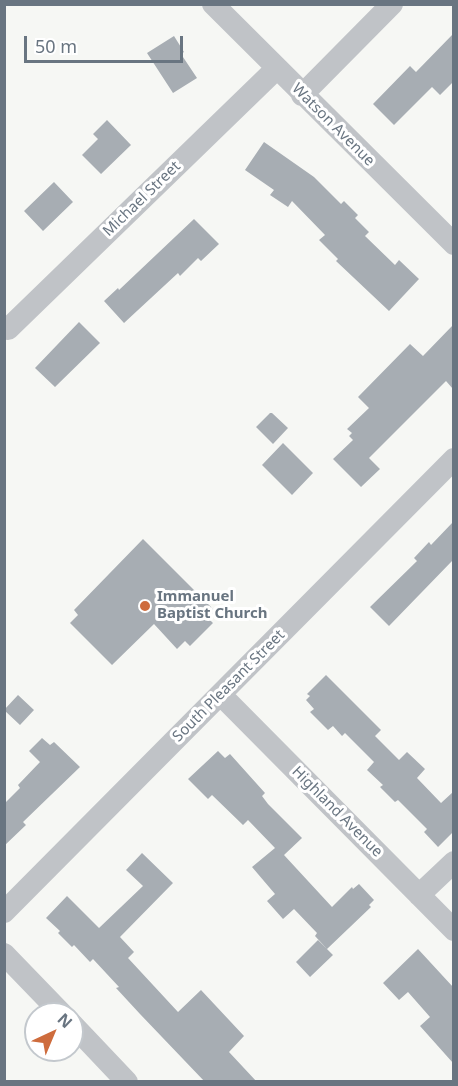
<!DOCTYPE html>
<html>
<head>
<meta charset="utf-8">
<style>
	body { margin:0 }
	#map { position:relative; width:458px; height:1086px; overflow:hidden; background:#f6f7f4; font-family:"Noto Sans",sans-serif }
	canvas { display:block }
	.frame { position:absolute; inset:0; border:6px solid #697581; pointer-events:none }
	.north { position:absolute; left:24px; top:1002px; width:60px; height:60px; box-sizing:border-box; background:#fff; border:2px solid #c3c8cd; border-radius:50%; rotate:44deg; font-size:16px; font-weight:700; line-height:24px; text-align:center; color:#697581 }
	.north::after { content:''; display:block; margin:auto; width:21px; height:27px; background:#ce6c3d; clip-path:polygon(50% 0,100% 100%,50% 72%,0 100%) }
	.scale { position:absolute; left:24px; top:36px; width:159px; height:27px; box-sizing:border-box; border:3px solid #697581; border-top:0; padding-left:8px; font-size:18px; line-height:21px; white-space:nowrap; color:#697581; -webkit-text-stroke:4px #fff; paint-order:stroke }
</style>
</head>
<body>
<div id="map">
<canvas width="458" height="1086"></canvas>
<div class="frame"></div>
<div class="north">N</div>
<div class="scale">50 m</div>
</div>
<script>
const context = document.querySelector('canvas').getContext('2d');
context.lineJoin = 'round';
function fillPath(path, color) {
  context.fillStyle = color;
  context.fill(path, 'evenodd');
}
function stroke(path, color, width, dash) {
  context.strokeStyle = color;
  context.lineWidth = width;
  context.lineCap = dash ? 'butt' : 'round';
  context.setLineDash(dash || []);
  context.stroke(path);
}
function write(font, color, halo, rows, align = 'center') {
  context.font = font + ' "Noto Sans",sans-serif';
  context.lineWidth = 6;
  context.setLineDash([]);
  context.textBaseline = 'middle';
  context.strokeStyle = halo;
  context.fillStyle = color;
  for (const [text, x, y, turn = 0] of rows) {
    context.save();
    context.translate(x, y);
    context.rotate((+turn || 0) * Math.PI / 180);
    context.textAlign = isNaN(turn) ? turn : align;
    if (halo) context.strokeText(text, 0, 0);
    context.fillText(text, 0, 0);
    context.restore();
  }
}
fillPath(new Path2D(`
	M453,34V82L440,95L432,87L394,125L373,104L410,66L416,72Z
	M174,36L184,52L181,54L197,78L173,93L147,53Z
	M107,120L131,145L101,174L82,155L98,139L93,134Z
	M264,142L314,177L341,204L344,201L358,215L355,218L369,232L365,236L395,265L399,260L419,279L389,311L336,261L338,259L319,240L325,235L292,201L288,207L270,195L274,190L245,170Z
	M54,182L73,202L43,231L24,211Z
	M194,219L219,244L201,261L198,258L180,276L178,273L124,323L104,301L118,288L119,290Z
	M79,322L100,343L55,387L35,368Z
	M453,325V389L446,381L369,458L380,469L361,487L333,459L353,440L349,436L352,433L347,429L369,408L358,397L410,344L423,356Z
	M270,413H272L288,428L273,444L256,427Z
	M283,443L313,473L292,495L262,465Z
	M453,522V560L389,626L370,607L417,561L414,558L429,542L431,545Z
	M143,539L215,611L208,618L213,623L190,646L185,641L177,649L154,624L112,665L70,623L78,615L74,610Z
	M326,675L381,730L375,736L399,760L407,752L425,769L417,778L441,803L453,792V832L438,847L424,832L427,829L398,800L395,802L380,787L383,785L367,770L374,762L345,733L342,736L333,726L328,730L310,712L314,709L306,700L310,696L307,694Z
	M18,695L34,710L20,725L4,710Z
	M42,738L50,745L54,742L80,767L23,822L26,825L4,846V804L20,788L18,785L40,762L29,751Z
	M218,751L225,758L230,754L265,793L262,796L268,804L302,838L284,855L332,907L352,887L353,889L359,884L374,900L369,905L371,907L327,949L315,936L317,933L294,909L283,919L267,901L275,894L252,867L275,848L248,820L243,825L212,795L208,799L188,779Z
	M142,853L173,883L120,937L134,952L128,958L178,1012L201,990L244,1036L229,1052L257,1082H205L140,1014L116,988L119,987L93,959L90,962L74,945L72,947L58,933L60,931L46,918L67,896L99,928L143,886L126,870Z
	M318,940L333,955L310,977L296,962Z
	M418,949L453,987V1063L420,1026L430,1017L408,992L399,1000L383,983Z`), '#a7adb3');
stroke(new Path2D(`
	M213,4L454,244
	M302,95L392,4
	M8,329L276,69
	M221,695L454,930
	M419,895L454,862
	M4,912L454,459
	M4,954L62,1014
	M72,1024L127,1082`), '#c0c3c7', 22);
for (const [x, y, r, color] of [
	[145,606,6,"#ce6c3d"]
]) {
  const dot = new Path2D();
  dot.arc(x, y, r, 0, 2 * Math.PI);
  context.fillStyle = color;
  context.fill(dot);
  stroke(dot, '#fff', 2);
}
write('15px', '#697581', '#fff', [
	["Watson Avenue",333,125,45],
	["Michael Street",142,199,-44],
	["South Pleasant Street",229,686,-45],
	["Highland Avenue",337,812,45]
]);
write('bold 15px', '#697581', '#fff', [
	["Immanuel",157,597],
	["Baptist Church",157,614]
], 'left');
</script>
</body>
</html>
